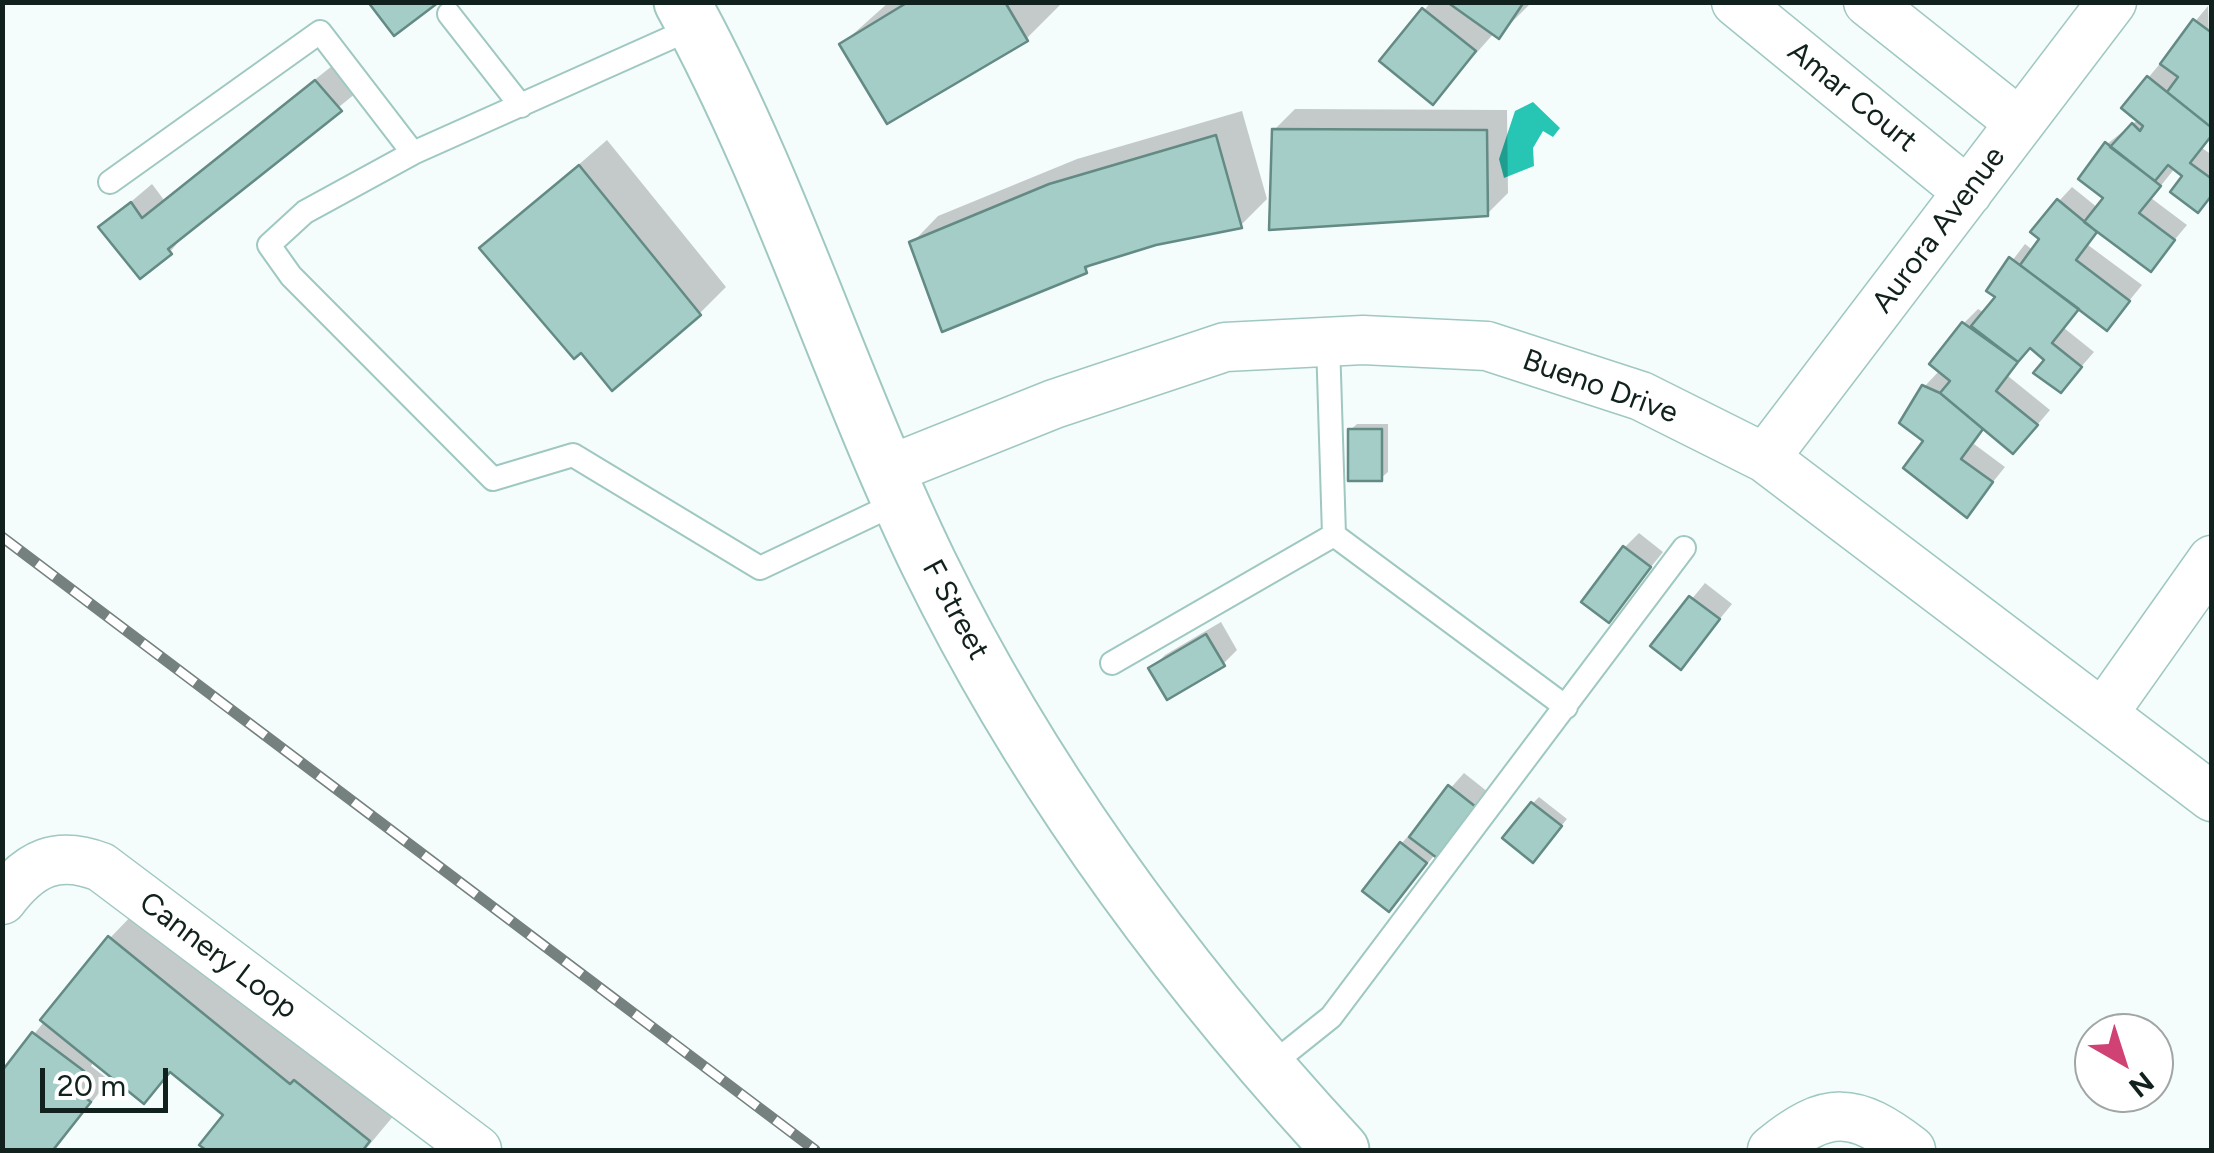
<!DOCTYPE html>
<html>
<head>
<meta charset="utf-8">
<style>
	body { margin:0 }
	#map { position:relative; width:2214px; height:1153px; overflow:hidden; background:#f5fdfc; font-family:Figtree,sans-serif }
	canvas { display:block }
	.frame { position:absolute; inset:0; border:5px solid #11211e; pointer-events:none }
	.north { position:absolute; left:2074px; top:1013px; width:100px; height:100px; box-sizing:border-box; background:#fff; border:2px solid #a0a6a5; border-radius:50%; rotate:141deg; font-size:28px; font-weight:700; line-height:40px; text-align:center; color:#11211e }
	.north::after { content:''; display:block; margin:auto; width:35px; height:45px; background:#cf4273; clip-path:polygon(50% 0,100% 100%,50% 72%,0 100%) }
	.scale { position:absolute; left:40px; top:1068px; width:128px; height:45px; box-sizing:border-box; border:5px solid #11211e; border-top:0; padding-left:12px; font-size:30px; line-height:35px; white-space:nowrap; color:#11211e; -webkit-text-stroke:8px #fff; paint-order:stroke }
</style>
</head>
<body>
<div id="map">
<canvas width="2214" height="1153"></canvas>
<div class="frame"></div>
<div class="north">N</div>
<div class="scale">20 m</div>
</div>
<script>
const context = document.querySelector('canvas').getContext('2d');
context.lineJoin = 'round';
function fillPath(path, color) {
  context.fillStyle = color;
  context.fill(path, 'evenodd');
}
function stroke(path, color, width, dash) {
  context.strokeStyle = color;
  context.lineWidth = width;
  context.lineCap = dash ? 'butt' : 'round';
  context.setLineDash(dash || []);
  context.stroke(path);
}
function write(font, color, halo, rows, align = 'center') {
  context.font = font + ' Figtree,sans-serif';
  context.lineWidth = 8;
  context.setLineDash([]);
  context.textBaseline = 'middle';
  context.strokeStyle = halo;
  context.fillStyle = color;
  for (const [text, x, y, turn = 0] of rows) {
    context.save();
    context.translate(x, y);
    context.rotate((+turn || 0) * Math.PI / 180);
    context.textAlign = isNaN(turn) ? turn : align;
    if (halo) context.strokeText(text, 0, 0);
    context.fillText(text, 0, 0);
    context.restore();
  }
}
fillPath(new Path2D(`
	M1533,102L1560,128L1553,137L1543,131L1533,148L1534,166L1504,178L1499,159L1515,111Z`), '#27c6b4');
fillPath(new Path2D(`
	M889,2H1059L1060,5L1026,39L842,44Z
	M1431,2H1532L1499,35L1495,32L1433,102L1382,61Z
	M2208,6L2212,135L2202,148L2212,155V196L2175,168L2151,198L2187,225L2151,268L2099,231L2088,245L2142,285L2107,328L2080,307L2064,328L2094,352L2061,390L2047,359L2031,346L2008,376L2050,410L2027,437L1985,428L1974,444L2005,467L1967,514L1927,441L1924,387L1940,370L1933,364L1964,323L1978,309L1985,313L1999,296L1989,291L2025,244L2034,251L2059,201L2072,187L2098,208L2107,198V144L2139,119L2148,78Z
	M337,62L361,89L189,229L170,252L101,227L152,184L164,200Z
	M1295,109L1507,110L1508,193L1487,214L1274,130Z
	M1242,111L1267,199L1240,226L1155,242L1096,260L1086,270L912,243L938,216L1077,159Z
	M607,140L726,287L699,314L581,349L483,248Z
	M1357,424H1388V472L1381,478L1350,430Z
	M1639,533L1663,552L1609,619L1625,547Z
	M1705,583L1732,604L1681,666L1653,646Z
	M1221,622L1237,650L1223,664L1151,669L1165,655Z
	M1464,773L1488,792L1389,909L1401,844Z
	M1539,797L1567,819L1539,853L1533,803Z
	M136,911L395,1114L365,1150H210L202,1144L227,1115L173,1071L144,1101L94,1061L91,1066L109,1080L55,1150H2V1075L110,938Z`), '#0003');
const building = new Path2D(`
	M368,2H439L394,36Z
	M908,2H1005L1028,41L887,124L839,44Z
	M1447,2H1524L1499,39Z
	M1422,8L1476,51L1433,105L1379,61Z
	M2193,19L2212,33V128L2167,92L2178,77L2160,64Z
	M2147,76L2212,128V135L2190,163L2212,179V195L2198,213L2170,192L2182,176L2168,165L2155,181L2110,147L2132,123L2140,131L2143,126L2121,108Z
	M315,80L342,111L168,249L172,254L140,279L98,227L131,202L142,218Z
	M1272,129L1487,130L1488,216L1269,230Z
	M1216,135L1242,228L1156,245L1085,267L1087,273L942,332L909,242L1049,184Z
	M2105,142L2161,186L2139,213L2175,240L2151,272L2084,222L2103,198L2078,179Z
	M579,165L701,315L612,391L581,353L574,359L479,248Z
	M2057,199L2097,232L2076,260L2130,301L2107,331L2020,265L2039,239L2030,232Z
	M2009,257L2079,309L2052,343L2082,367L2061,393L2033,373L2044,360L2030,348L2018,362L1971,326L1995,297L1986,291Z
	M1962,322L2018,362L1996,391L2038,425L2013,454L1940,393L1950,381L1929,364Z
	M1922,385L1940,393L1983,429L1961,459L1993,482L1967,518L1903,468L1923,441L1899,423Z
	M1348,429H1382V481H1348Z
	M1623,546L1651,567L1609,623L1581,602Z
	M1689,596L1720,619L1681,670L1650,646Z
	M1206,634L1225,666L1167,700L1148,668Z
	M1448,785L1476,807L1437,858L1409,837Z
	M1531,802L1562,826L1533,863L1502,838Z
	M1400,842L1427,863L1389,912L1362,891Z
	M108,936L290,1084L294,1080L370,1141L363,1150H206L199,1145L223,1115L170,1072L144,1104L40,1020Z
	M32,1032L84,1071L72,1088L91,1102L53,1150H2V1071Z`);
fillPath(building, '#a3cdc6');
stroke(building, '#638a84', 2.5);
const lane = new Path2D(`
	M449,14L521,106
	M695,27L413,153L305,212L269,245L291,276L493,479L573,455L760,568L899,502
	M110,182L320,32L413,153
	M1328,342L1334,535
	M1112,663L1334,535L1566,707
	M1266,1069L1331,1017L1684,548`);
const street = new Path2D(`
	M1736,2L1968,192
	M1868,2L2020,123
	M1765,458L2112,2
	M889,470L1054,404L1225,347L1363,340L1487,346L1641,396L1765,458L2212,797
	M2103,714L2212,560
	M2,900C30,863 57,850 101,867L477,1150
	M1772,1150C1827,1105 1854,1106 1911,1150`);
const secondary = new Path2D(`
	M682,2C781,182 840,380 929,564C1034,779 1179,975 1341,1150`);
stroke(lane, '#9fc8c1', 26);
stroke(street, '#9fc8c1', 51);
stroke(secondary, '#9fc8c1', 59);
stroke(lane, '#fff', 22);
stroke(street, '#fff', 48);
stroke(secondary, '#fff', 55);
const rail = new Path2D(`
	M2,537L815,1150`);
stroke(rail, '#74817f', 11);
stroke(rail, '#fff', 8, [22]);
write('30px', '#11211e', '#fff', [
	["Amar Court",1852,97,39],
	["Aurora Avenue",1939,230,-53],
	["Bueno Drive",1600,387,20],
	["F Street",955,610,62],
	["Cannery Loop",218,956,37]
]);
</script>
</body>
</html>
